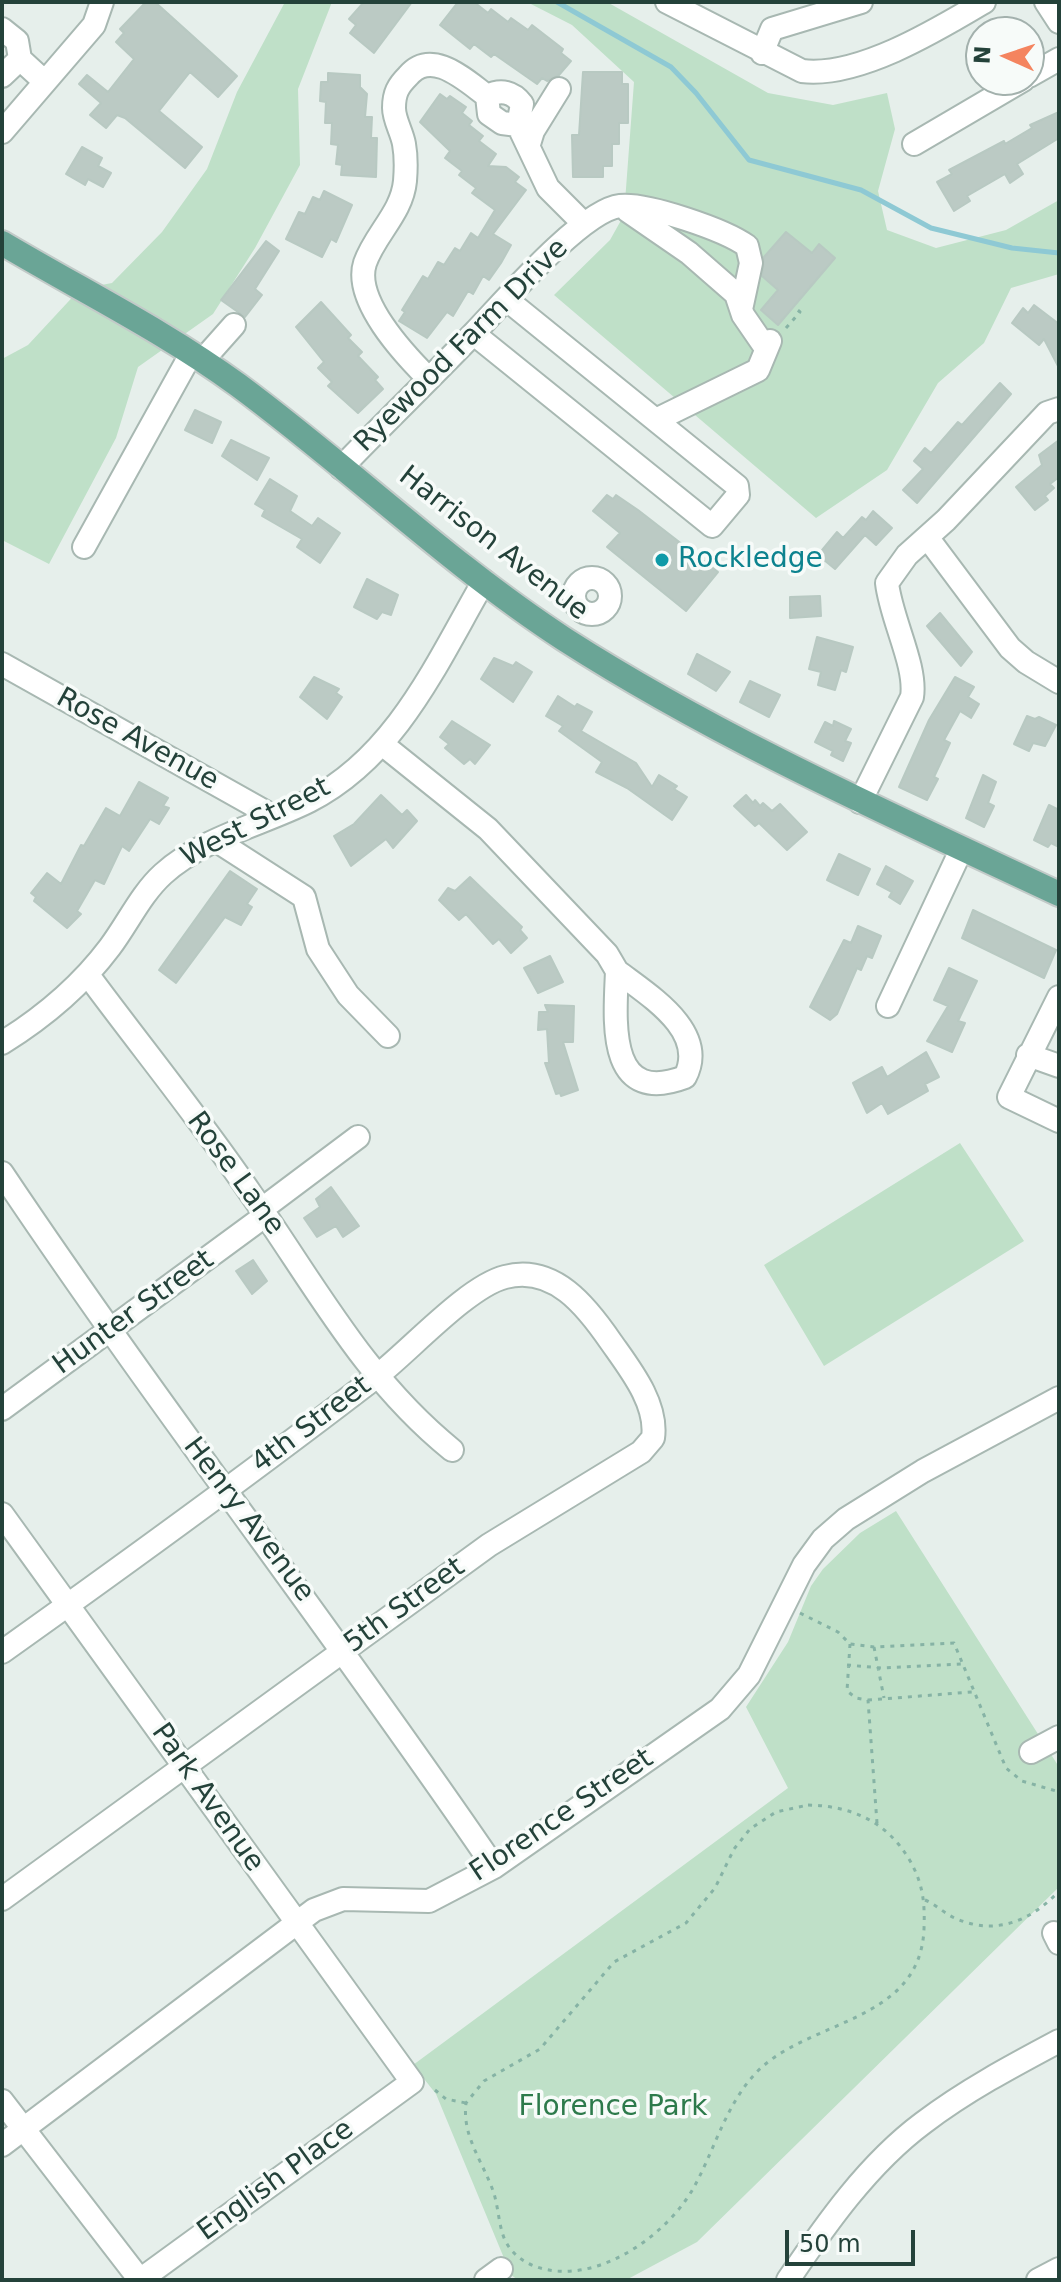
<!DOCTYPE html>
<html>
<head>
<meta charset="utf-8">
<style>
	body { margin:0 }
	#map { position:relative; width:1061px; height:2282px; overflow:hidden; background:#e6efeb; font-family:"DejaVu Sans",sans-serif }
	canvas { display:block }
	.frame { position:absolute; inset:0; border:4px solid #24423a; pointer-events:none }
	.north { position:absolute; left:965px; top:16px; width:80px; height:80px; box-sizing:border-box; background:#f7fbf9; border:2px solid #a3b1ad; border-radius:50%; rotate:273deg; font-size:22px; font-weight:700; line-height:32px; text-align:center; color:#24423a }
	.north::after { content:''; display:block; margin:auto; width:28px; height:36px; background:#f4845f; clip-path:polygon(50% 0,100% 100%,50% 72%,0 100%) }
	.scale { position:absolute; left:785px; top:2230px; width:130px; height:36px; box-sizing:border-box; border:4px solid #24423a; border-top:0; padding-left:10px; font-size:24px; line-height:28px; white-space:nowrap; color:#24423a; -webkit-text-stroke:6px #f7fbf9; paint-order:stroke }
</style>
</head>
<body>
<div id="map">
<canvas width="1061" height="2282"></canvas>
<div class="frame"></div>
<div class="north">N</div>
<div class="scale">50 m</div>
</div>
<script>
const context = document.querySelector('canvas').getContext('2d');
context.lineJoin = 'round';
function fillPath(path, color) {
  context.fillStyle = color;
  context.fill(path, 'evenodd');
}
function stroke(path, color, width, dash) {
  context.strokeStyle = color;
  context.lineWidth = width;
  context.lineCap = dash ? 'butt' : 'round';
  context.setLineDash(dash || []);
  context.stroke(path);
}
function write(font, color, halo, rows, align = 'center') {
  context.font = font + ' "DejaVu Sans",sans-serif';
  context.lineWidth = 7;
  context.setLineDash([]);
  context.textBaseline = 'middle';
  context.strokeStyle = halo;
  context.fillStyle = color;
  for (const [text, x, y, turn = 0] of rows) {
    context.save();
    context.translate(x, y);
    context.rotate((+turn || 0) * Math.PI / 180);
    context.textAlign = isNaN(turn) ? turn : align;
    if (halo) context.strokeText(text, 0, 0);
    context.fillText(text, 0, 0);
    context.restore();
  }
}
fillPath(new Path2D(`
	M285,2H332L298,89L300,165L255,248L213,314L138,367L116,438L49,564L2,540V359L28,345L80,289L112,283L162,232L207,169L237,92Z
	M527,2H607L768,93L833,105L887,93L895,129L878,191L887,230L936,248L1006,230L1059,200V274L1011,288L984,343L938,383L887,470L816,518L554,295L610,240L624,215L634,82L572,25Z
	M960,1143L1024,1241L824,1366L764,1265Z
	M896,1511L1059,1767V1887L697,2242L626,2280H518L511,2275L436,2094L413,2065L788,1788L746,1707L788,1642L811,1586L823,1569L860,1533Z`), '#bfe0c8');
stroke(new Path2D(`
	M557,2L671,67L696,93L749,160L861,190L931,228L1012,248L1059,253`), '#8ec9d4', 5);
const building = new Path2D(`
	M146,2H155L237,76L218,97L190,72L159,111L202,147L185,168L125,118L117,115L106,128L90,115L101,103L79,84L87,75L108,92L134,59L116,42L124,33L120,29Z
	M364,2H412L374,53L350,33L356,25L349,19Z
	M458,2H474L488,13L491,9L508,22L511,18L528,30L532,25L563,49L561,53L571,61L559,75L547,81L542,78L537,84L494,54L491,57L474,44L470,49L440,25Z
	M583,72H622V84H628V123H619V144H612V166H603V177H573L572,135H579Z
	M328,73L360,75V87L367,94L365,117H372L371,138H377L376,177L341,175L342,165L336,164L338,145L331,144L332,123H325L326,102L320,101L321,82H328Z
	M440,94L447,99L450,96L466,107L462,113L472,121L469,125L483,136L479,141L496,154L488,166L506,167L519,177L515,182L526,190L493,234L511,245L501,263L489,280L483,276L473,294L468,291L453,316L447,312L427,338L399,321L405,312L402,310L423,276L428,279L438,262L444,265L455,248L460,251L471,233L478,238L495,210L472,193L476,188L459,175L462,171L445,158L450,151L420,122Z
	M1059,112V138L1017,164L1023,174L1010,183L1005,174L967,196L970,201L954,211L937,182L952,174L949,170L1004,141L1005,144L1032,128L1030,125Z
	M82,147L102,158L98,166L111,173L103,187L88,179L85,185L66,174Z
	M324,191L352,205L336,242L331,239L322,257L286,239L299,212L305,214L313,197L320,200Z
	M786,232L812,253L819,244L835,258L778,325L761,310L778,290L762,276L764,257Z
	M266,241L279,251L255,289L262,295L245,317L221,300Z
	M321,302L351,335L348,338L362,352L358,356L378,377L375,380L383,389L358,413L328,386L332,382L318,368L324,362L296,327Z
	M1034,305L1059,324V368L1044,339L1039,345L1012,323L1023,308L1028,313Z
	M1000,383L1011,394L917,503L903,490L923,469L914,461L925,448L931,453L958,422L962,425Z
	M195,410L221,422L212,443L185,430Z
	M231,440L269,458L257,480L222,456Z
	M1059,440V477L1050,484L1054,488L1045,496L1048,500L1035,510L1016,487L1042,465L1039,455Z
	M270,479L297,496L290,511L312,526L318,518L340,533L320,563L297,547L302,539L262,516L265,510L255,504Z
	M607,495L613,499L616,495L638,510L718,572L686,611L607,547L620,533L593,511Z
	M873,511L892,528L876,545L865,535L835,569L818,555L837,532L843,538L862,517L866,520Z
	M367,579L398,595L391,615L382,612L377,619L354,607Z
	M820,596L821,616L790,618V597Z
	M940,613L972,652L961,666L927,626Z
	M817,637L853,647L846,672L841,670L835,690L818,685L821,672L809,669Z
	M697,654L730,672L716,691L688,674Z
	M494,658L513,666L516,662L532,672L513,702L481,679Z
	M314,677L339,689L336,693L342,697L327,719L300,697Z
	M955,677L974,687L968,697L979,704L971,718L960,711L944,740L950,743L934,777L938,779L927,800L899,787L929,720Z
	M750,681L780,695L769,717L740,702Z
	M558,696L575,707L577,704L592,712L581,731L636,763L652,787L659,775L677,786L674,789L687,797L672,820L627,788L596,772L602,762L559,731L563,726L546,716Z
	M1027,716L1035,719L1039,717L1056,725L1045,746L1033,743L1029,751L1014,744Z
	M452,721L490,745L475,764L470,759L464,764L445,748L449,744L440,737Z
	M834,721L851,729L845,741L851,743L843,761L831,755L833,751L815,742L825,722L833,726Z
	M983,775L996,782L988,803L994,806L984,827L966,818Z
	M139,782L168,798L163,806L169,808L159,824L150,819L129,851L122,846L104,884L95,880L77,911L81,914L67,928L34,901L36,897L31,893L47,873L61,884L81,845L84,846L106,808L120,816Z
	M381,795L402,815L407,810L417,821L393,848L386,839L351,866L334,836L354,824Z
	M746,795L753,803L755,800L760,806L763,803L772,811L780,804L807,832L787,850L759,823L755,826L734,806Z
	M1049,805L1059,810V847L1051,843L1048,847L1034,840Z
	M839,854L870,869L858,895L827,880Z
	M886,866L913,881L900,904L889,897L892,892L877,884Z
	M230,871L257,889L247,904L252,907L241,925L225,917L176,983L159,970Z
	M470,877L522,927L520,930L527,938L511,953L499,939L493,944L466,914L459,920L439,900L448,888L455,891Z
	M973,910L1056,950L1044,978L962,938Z
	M858,926L881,936L872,958L867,956L861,970L857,968L837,1014L830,1020L810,1007L844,940L851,943Z
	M550,956L563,982L538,993L524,968Z
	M949,968L977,981L958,1021L965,1023L952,1052L927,1041L948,1006L934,1000Z
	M545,1005L574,1006L573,1042H563L578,1090L561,1096L560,1093L556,1094L545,1063H549L547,1029L538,1030L539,1012H548Z
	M926,1052L939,1077L925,1084L928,1091L888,1114L882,1103L867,1113L853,1083L882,1067L887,1077Z
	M331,1187L359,1226L343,1237L336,1226L317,1237L304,1218L320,1207L316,1199Z
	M253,1260L267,1281L252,1294L236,1271Z`);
fillPath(building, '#bbcac4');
stroke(building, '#b8c9c2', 2);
const minor = new Path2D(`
	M667,2L802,71C858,78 937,30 984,2
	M1046,2L1059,22
	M2,29L17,41L20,59L45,82
	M762,53L772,29L861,2
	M2,76L20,59
	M1029,76L1059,59
	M487,96C501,89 513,92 522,104L518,125L548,188L584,224
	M487,96L489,114L502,123L518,125
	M2,132L94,25L102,2
	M529,144L533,131L559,89
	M914,144L1023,80
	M628,211L689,253L736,294L743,315L765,347
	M474,334L712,526L738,495L737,486L506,299
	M202,361L234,325
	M428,378C404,354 353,300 365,263C375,234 402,213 405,181C406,169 406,155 404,144C402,132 394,120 394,108C394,93 398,86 408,76C432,48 465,80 487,96
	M658,419L758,370L770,341
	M341,468C385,422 430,379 474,333C502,304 582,210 620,206C647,203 725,230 747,246L751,263L742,305
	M927,537L1010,648L1026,662L1059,682
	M84,547L191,354
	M574 596a18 18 0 1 1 36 0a18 18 0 1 1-36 0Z
	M2,664L271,815
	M382,744L488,829L607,954L617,971
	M860,802L912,697C917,666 891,619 887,583L907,555L946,520L1047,413L1059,409
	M217,841L304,897L318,949L348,995L388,1036
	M617,971C648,995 709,1031 685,1077C606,1107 615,1020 617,971Z
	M88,975C142,1048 200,1119 251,1194C315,1285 364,1379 452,1450
	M1059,997L1009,1097L1059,1121
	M888,1006L962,848
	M2,1043C44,1017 80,987 110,947C128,923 141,894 163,874C204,837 261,825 309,801C397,756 437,662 484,581
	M1028,1055L1059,1066
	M2,1173C160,1409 334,1632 494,1867
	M262,1209L358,1137
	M2,1409L266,1215
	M2,1514L412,2082L140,2280L2,2101
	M2,1652C127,1563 251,1473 372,1380C407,1354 466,1287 505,1277C554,1264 587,1307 611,1342C630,1369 658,1404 653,1438L641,1452L489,1545L2,1899
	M1031,1752L1059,1737
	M1054,1933L1059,1943
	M2,2145L314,1910L343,1899L429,1901L494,1867L720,1709L749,1675L804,1565L823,1539L846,1519L923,1471L1059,1398
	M486,2280L501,2269
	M788,2280C826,2224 868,2164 923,2123C965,2091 1012,2066 1059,2041
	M1038,2280L1059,2269`);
const major = new Path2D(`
	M2,243C81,290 164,331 238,385C349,467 449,564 564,639C720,739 891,815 1059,894`);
stroke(minor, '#a8b8b2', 26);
stroke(major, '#c2cac8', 28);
stroke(new Path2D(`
	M786,328L800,312L794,307
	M800,1613L838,1632L850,1644L874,1647L954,1643L1006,1768L1022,1781L1056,1791L1059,1796
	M850,1644L847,1691L856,1698L868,1700L877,1823
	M874,1647L884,1698
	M847,1665L881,1668L961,1664
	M868,1700L972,1692
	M808,1805C851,1806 886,1821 909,1859C923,1883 925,1902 924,1929C920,2025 804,2019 754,2075C725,2107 714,2151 694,2187C668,2234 603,2280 549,2270C530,2267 510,2256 503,2235C498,2220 498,2203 492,2188C481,2159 462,2135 466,2103L484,2081L540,2049L614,1962L686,1923L715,1888L734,1849L750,1829L776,1812Z
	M925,1900C937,1905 946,1915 957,1919C997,1936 1032,1920 1059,1891
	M435,2090L446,2099L466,2103`), '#86b3a5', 3, [4, 6]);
stroke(minor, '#fff', 22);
stroke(major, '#6aa596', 24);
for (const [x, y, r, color] of [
	[662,560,8,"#0f9aa8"]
]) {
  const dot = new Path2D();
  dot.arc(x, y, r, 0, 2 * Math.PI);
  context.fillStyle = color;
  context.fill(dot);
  stroke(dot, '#f7fbf9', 3);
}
write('28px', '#24423a', '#f7fbf9', [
	["Ryewood Farm Drive",462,346,-45],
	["Harrison Avenue",493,544,38],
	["Rose Avenue",137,740,29],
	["West Street",256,823,-27],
	["Rose Lane",235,1174,54],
	["Hunter Street",134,1313,-36],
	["4th Street",312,1425,-37],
	["Henry Avenue",248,1520,53],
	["5th Street",405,1606,-36],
	["Park Avenue",207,1798,55],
	["Florence Street",562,1816,-34],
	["English Place",276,2181,-36]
]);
write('28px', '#0d838f', '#f7fbf9', [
	["Rockledge",678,560]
], 'left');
write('28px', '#2d7a4b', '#f7fbf9', [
	["Florence Park",613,2108]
]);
</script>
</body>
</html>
